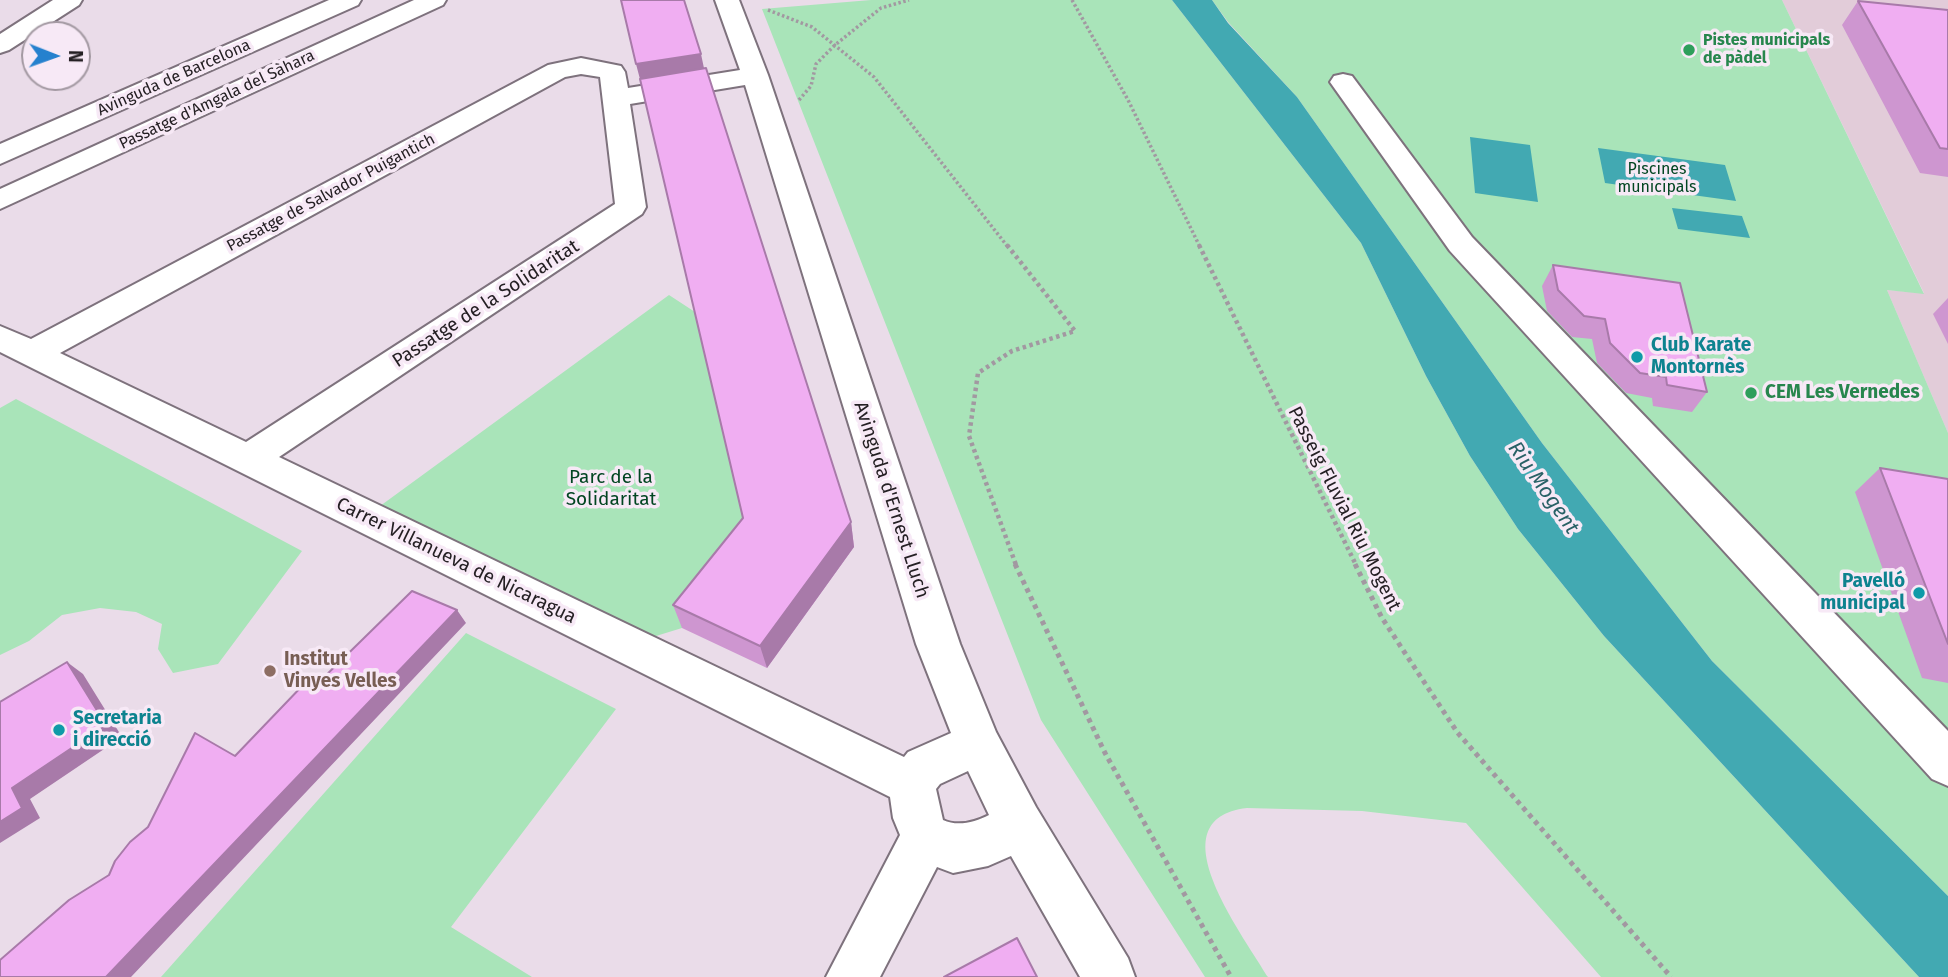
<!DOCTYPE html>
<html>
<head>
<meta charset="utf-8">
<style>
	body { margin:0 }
	#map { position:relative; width:1948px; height:977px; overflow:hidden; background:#eadce9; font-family:"Fira Sans",sans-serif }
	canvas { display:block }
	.north { position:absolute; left:21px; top:21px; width:70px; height:70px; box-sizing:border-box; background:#f7e9f6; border:2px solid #a399a2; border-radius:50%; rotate:91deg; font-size:19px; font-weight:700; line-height:28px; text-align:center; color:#252024 }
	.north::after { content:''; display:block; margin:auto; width:24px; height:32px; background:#2581ce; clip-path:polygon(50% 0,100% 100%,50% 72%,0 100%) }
</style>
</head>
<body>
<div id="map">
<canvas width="1948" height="977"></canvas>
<div class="north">N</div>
</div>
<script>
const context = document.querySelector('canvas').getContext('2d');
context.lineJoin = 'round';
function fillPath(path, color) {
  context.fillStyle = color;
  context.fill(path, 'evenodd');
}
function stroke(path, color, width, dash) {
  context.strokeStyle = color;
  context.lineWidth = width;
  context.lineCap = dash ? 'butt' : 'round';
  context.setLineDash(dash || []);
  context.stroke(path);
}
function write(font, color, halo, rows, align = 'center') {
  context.font = font + ' "Fira Sans",sans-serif';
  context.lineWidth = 7;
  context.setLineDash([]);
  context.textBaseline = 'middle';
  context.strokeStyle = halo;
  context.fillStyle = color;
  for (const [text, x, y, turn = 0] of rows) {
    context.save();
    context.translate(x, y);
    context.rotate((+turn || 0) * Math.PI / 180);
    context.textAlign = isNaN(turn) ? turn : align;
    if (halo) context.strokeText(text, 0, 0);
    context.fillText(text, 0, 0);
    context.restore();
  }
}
fillPath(new Path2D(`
	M1782,0H1948V433L1887,290L1924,293Z`), '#e2ccd9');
fillPath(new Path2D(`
	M871,0H1172L1361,243L1426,376L1470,456L1518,529L1604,636L1919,977H1601L1466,823L1362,811L1247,808C1153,819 1245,937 1268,977H1205L1041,720L762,9Z
	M1212,0H1782L1924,294L1887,290L1948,433V896L1712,661L1542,443L1297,97L1228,22Z
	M669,295L695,312L749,542L682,628L643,640L376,509Z
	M16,399L302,551L218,664L173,673L158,649L162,624L136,612L100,608L62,615L29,641L0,655V408Z
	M466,633L616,709L451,927L532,977H161Z`), '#a9e4b9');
fillPath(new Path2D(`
	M1172,0H1212L1228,23L1297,97L1542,443L1712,661L1948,896V977H1919L1604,636L1518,529L1470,456L1426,376L1361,243Z
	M1470,137L1530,145L1538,202L1475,193Z
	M1598,148L1725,165L1736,201L1605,183Z
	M1672,208L1742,216L1750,238L1678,229Z`), '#42a9b2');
const minor = new Path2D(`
	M53,0H82L79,5L9,50L0,53V34Z
	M329,0H361L358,5L0,164V144Z
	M414,0H446L443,5L0,209V189Z
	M715,0H739L768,75L960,644L996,732L1036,807L1128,958L1135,977H1080L1011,856L988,866L953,873L937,867L880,977H826L900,835L893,818L890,797L0,352V326L31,339L548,65L581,58L621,66L625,72L628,88L740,70ZM581,74L600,77L615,204L246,442L60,353L565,77ZM745,85L916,644L951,733L908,752L904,757L279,457L642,214L646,207L630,104ZM968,771L989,815C975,822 958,827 943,820L936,789L940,784Z
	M1343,74L1352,76L1472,237L1948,731V786L1932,779L1450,251L1330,82L1334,76Z`);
stroke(minor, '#7e727d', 4);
stroke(new Path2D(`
	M1072,0L1128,100L1200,247
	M768,10L812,27L874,77L1008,247
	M799,100L811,86L816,64L835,45L881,8L909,0`), '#a298a1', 3.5, [2.5, 2.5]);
stroke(new Path2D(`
	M1007,245L1075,331L1012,351L978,373L969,436L1016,565
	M1199,245L1356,565`), '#a298a1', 4.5, [3.5, 3.5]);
stroke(new Path2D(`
	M1015,564L1105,753L1231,977
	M1355,564L1382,618L1457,732L1671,977`), '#a298a1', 5, [4.5, 4.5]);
fillPath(minor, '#fff');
fillPath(new Path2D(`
	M1858,1L1948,10V177L1920,173L1842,25Z
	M704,69L851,522L854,547L767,668L682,628L673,605L743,518Z
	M1553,265L1707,392L1692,412L1653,406L1652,398L1626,393L1597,363L1592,339L1572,337L1547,311L1542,286Z
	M1948,298V344L1933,314Z
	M1880,468L1948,479V683L1922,678L1855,492Z`), '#ce96d0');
fillPath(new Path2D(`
	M701,54L705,73L641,83L636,64Z
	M851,522L854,547L767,668L760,646Z
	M457,610L466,623L131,977H106Z
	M67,662L83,674L122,737L30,799L40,818L0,843V822L12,788Z`), '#a87aa9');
const building = new Path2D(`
	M621,0H684L701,54L636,64Z
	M1858,1L1948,10V149L1940,148Z
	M706,68L851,522L760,646L673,605L743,518L640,79Z
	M1553,265L1680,283L1707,392L1667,385L1666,377L1640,373L1610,343L1605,319L1584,316L1558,290Z
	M1880,468L1948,479V644Z
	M412,591L457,610L106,977H0V960L69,900L109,875L115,861L130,842L148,827L195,733L235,756L305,683L314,687Z
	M67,662L106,725L12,788L22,808L0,822V702Z
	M1017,938L1037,977H944Z`);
fillPath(building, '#f0aef2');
stroke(building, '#a87aa9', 2);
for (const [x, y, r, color] of [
	[1689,50,7,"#2e9e5b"],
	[1637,357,7,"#0f9aa8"],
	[1751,393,7,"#2e9e5b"],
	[1919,593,7,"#0f9aa8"],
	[270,671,7,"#8d6e63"],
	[59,730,7,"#0f9aa8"]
]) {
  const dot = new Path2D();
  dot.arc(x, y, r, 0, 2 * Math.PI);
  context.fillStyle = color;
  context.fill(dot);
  stroke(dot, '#f7e9f6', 2.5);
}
write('bold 16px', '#27864d', '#f7e9f6', [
	["Pistes municipals",1703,41],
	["de pàdel",1703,59]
], 'left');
write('16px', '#252024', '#f7e9f6', [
	["Avinguda de Barcelona",174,78,-24],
	["Passatge d'Amgala del Sàhara",217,100,-25],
	["Passatge de Salvador Puigantich",331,193,-28]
]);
write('16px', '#014521', '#f7e9f6', [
	["Piscines",1657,170],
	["municipals",1657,188]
]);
write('19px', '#252024', '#f7e9f6', [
	["Passatge de la Solidaritat",486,304,-33],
	["Avinguda d'Ernest Lluch",891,500,72],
	["Passeig Fluvial Riu Mogent",1344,509,63],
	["Carrer Villanueva de Nicaragua",456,561,26]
]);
write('bold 19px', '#0d838f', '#f7e9f6', [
	["Club Karate",1651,346],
	["Montornès",1651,368],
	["Pavelló",1905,582,"right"],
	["municipal",1905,604,"right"],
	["Secretaria",73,719],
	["i direcció",73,741]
], 'left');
write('bold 19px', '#27864d', '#f7e9f6', [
	["CEM Les Vernedes",1765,393]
], 'left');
write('19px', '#014521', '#f7e9f6', [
	["Parc de la",611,478],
	["Solidaritat",611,500]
]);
write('bold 19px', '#785e54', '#f7e9f6', [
	["Institut",284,660],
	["Vinyes Velles",284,682]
], 'left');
write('italic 21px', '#296166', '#f7e9f6', [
	["Riu Mogent",1543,488,55]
]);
</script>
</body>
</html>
